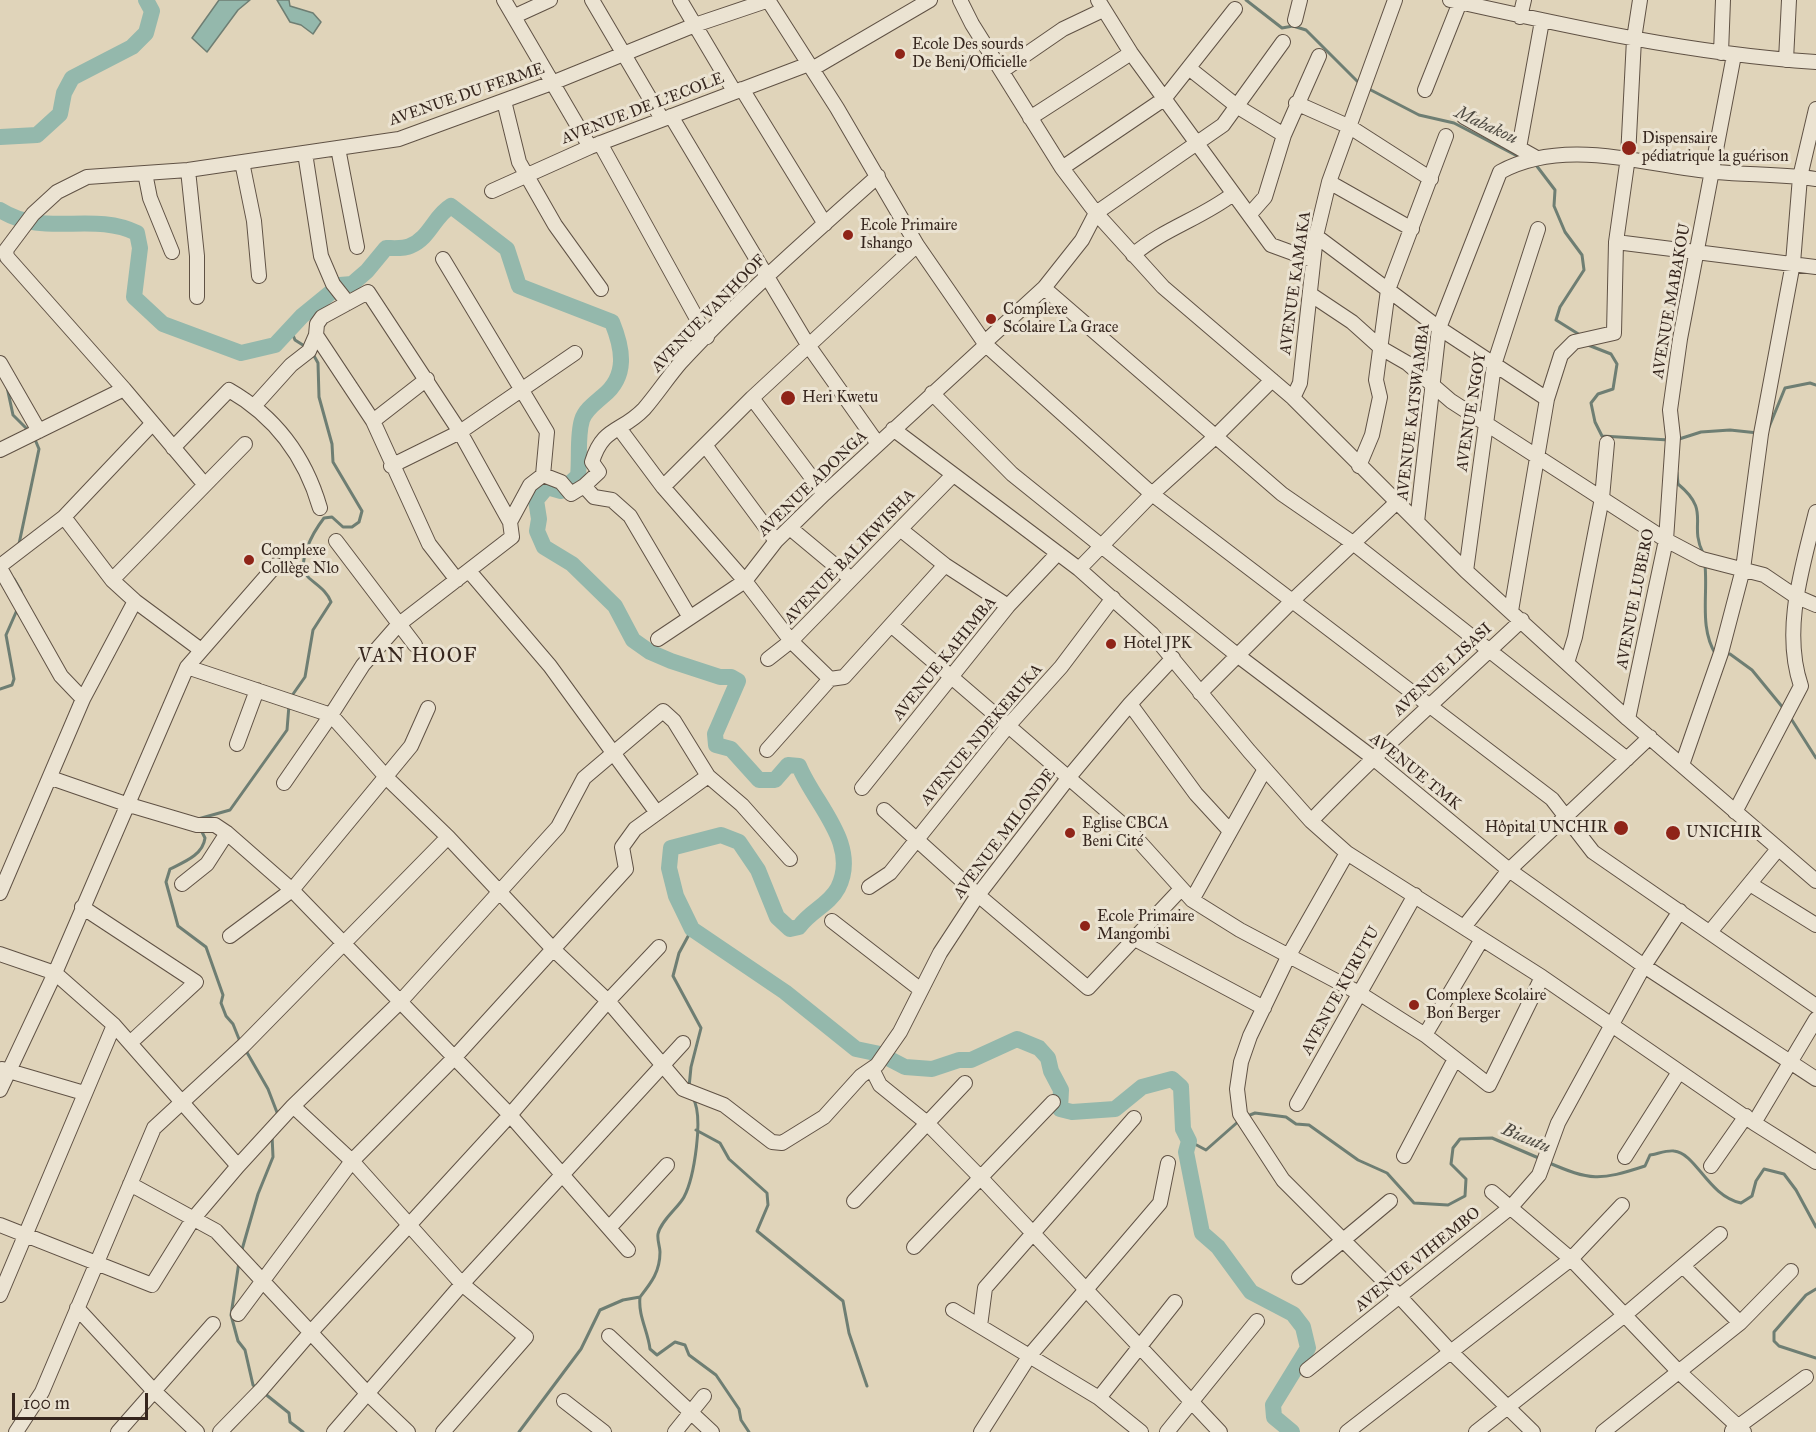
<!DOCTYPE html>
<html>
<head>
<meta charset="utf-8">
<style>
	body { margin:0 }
	#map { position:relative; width:1816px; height:1432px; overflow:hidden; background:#e0d4ba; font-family:"IM FELL Great Primer",serif }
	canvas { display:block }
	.scale { position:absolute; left:12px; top:1393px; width:136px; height:27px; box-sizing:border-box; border:3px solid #36261e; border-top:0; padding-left:8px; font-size:18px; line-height:21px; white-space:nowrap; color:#36261e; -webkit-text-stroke:4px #ebe3d2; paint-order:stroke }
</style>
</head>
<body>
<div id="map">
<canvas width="1816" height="1432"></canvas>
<div class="scale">100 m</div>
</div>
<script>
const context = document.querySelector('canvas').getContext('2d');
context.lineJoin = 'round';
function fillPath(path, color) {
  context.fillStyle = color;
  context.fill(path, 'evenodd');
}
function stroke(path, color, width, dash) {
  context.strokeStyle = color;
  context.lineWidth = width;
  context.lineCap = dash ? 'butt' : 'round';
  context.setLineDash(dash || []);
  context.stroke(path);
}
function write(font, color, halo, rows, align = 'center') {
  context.font = font + ' "IM FELL Great Primer",serif';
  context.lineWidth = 6;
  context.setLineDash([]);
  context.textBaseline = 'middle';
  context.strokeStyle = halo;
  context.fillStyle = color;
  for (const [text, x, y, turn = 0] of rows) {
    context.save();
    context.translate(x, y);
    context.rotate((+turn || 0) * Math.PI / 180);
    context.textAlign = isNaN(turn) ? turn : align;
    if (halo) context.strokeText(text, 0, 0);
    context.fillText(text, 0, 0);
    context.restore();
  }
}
const water = new Path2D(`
	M219,0H250L238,10L207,52L192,38Z
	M277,0H289L290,6L313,13L321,22L313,34L301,25L290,22Z`);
fillPath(water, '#94b8ac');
stroke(water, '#6e7e73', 1.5);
stroke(new Path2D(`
	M1246,0L1282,28L1293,26L1306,30L1359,83
	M1367,88L1419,115L1454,123L1521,158
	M1536,165L1555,190L1554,206L1565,232L1582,255L1584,270L1560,307L1556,320L1580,335
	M290,328L295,340L306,347
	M1588,345L1611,354L1617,364L1613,389L1598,394L1591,403L1595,422L1602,436L1669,440
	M7,387L13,415L30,432
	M1767,432L1785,388L1810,383L1816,385
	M1676,440L1701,432L1730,430L1758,433
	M1677,473L1678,484C1712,512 1688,523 1703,553
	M19,544L39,449L34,437
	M1705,565C1708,595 1699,628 1716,655
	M14,579L21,591L20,595
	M1725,654H1730L1752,670L1784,709
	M0,689L12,685L14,679L6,635L17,610
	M291,697L305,677L313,630L331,602C327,591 318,586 309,578C294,564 314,531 324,518L332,517L343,527H352L359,522L362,511L333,462L332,444L319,397L318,363L313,354
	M1790,717L1816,758
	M198,819L230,810L287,730L289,705
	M200,828L205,838C203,855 184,862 170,869L166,882L178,926L206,947L223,995L221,1003L226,1016L233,1024L241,1044
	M245,1049L268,1089L278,1115
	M689,1087L691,1067L701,1028L673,976L679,953L692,929
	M693,1098C704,1117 694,1178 684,1197C679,1207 661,1220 658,1234C657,1240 660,1247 660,1252C660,1272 651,1283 640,1297C638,1316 648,1331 650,1349L657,1355L675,1342L685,1345L689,1355L716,1375L739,1409L741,1420L749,1432
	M1245,1117L1255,1113L1286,1117L1296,1124L1309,1125L1358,1160L1387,1173L1414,1203L1448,1205L1465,1196L1466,1179L1451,1164L1453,1148L1460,1139L1492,1138L1541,1159
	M696,1130L720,1143L729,1159L767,1193L768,1205L757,1231L843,1301L849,1333L867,1386
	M1189,1141L1206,1150L1240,1120
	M1547,1162C1591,1181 1599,1181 1645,1166L1650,1155C1657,1154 1667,1150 1674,1151C1696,1153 1708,1196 1741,1203L1752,1196L1756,1181L1764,1169L1784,1174L1796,1190L1816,1227
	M241,1253L258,1194L273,1157L272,1135
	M239,1262L231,1315L238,1341L245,1350L253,1385L258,1389
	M1816,1289L1806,1295L1774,1332V1341L1779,1346L1816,1358
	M264,1393L289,1413L290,1422L303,1432
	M519,1432L581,1349L600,1310L623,1300L640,1297`), '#6e7e73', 3);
stroke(new Path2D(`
	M0,137L37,135L60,114L64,93L72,78L132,47L146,33L152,11L146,0
	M0,210C44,238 92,211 137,233L140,248L134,297L163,324L241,353L275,345L302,316L340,285L352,284L367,271L386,248C393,248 404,249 410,246C430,238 434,216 451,206L507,249L519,286L612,322C623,349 628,376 603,396C595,403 585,410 582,420C577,436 580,458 578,476L561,491L547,487L536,500L539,519L537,531L544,547L572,564L615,606L633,640L650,652L671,661L720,677H731L738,681L715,734L716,745L731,749L759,780H775L788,765L799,766C815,805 860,844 838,888C829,905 810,911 799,927L790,929L777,917L758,870L739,842L721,835L671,848L669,868L676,896L692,929L785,992L856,1049L880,1054L905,1067L932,1069L959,1060H971L1017,1039L1039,1048L1048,1058L1051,1071L1061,1090L1060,1109L1072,1112L1115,1109L1142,1087L1172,1079L1181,1087L1183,1129L1189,1141L1186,1152L1202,1233L1218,1247L1251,1292L1293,1314L1303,1327L1308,1348L1273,1405L1274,1417L1292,1432`), '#94b8ac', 16);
const minor = new Path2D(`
	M504,0L590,147
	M592,0L662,119
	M680,0L734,91
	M768,0L837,108L917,245L986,345L1152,494L1552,799L1593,852L1816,1006
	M960,0L972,24L1062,168L1096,213L1163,287L1293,398L1466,571L1628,719L1816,881
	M1098,0L1131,53L1271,245L1312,260
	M1450,0C1571,27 1692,54 1816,62
	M515,16L550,0
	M1520,17L1524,0
	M1295,20L1300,0
	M1721,53L1723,0
	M1786,60L1789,0
	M812,69L930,0
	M1190,69L1238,107L1284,135
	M1002,71L1063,29L1103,10
	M742,89L825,224
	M1425,90L1460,2
	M504,101L519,162L555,225L601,289
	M1296,103L1350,127L1431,179
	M671,116L808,345L878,444
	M1464,117L1519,148
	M1030,118L1131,53
	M600,143L707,337
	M338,148L357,247
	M305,153L321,256L333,284L348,303
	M1535,157L1519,148L1542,21
	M242,162L254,221L259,276
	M1062,168L1164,99L1235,9
	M188,170L197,256V297
	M145,173L150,198L172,252
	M1329,182L1412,229
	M492,191L590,147L809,64
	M1250,214L1265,197L1284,135L1319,56
	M1316,236L1439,328L1547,399
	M1616,242L1816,267
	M1133,255C1163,229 1202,218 1233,194
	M443,259L547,432L543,475
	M1044,288L1282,494L1353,543L1627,759
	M1310,294L1352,322L1381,348L1407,363L1451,401L1666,540L1702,559L1764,575L1795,596L1816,605
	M316,335L373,421L429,544L457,580
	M984,343L1044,288L1082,240L1096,213L1223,125L1283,42
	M0,363L39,431
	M932,393L1012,474L1237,655L1372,757L1509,870L1644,966L1816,1079
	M752,398L824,494
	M1293,398L1300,383L1316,236L1329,182L1395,0
	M255,405L291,365L309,351L316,335L317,324L322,317L368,292L460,432L510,522
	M373,421L427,379
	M619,428L663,487L745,581L791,641L830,679L767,750
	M893,429L1079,569L1152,634L1249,751L1311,821L1347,853L1542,977L1754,1123L1816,1162
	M705,445L776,541
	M173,448L229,390C276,417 305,456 320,508
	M0,450L124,389
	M391,466L460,432L575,353
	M1359,466L1372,435L1380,397L1376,380L1388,290L1446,136
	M205,485L124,389L7,257L6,250L33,214L57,192L87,177L188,170L399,139L552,83L695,25L769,0
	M584,486L594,497L612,500L630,516L689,616
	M663,487L752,398L917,245
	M64,517L112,580L135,601L201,650
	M1417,522L1439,328L1500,172C1567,136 1645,166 1716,172C1749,175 1783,174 1816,179
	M790,528L850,578
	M900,529L945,565L1008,606
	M336,541L415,645
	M0,566L64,517L152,424
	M0,568L61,676L83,699
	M1079,569L1152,494L1214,438L1272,380
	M469,571L550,666L657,813
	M1466,571L1494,365L1538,229
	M112,580L245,444
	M1511,611L1547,399L1561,355L1574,342L1614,333L1616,242L1628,157L1634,39L1640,0
	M891,625L1128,829L1192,900L1240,930L1359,993L1425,1035L1489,1085L1542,977
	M658,639L745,581L776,541L824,494L986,345
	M768,659L791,641L952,476
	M1567,663L1575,637L1602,498L1607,443
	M187,667L331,715L387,778L448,837L553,949L608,1001L683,1089L724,1105L772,1142L782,1143L824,1117L861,1076L877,1065L900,1032L940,953L978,895L1069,777L1130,704L1173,658
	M830,679L844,677L945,565
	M1200,693L1292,601L1397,502
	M1130,704L1196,794L1230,831
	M1628,719L1666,540L1673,437L1670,410L1680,339L1734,55
	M237,744L257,690
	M1682,765L1721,653L1743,569L1761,434L1793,263L1800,177L1816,109
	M51,778L126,804L197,825H215L227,833L292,890L510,1115L628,1250
	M284,783L331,715L363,665L398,625L512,537L510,522L530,485L543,475L561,482L571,494L584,486L599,472L592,462C603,426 621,433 644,409C657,394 668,377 681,362C742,296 811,236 878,176
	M862,788L1008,606L1058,553
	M884,810L978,895L1088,988L1181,889
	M1735,812L1801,686C1782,630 1802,569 1816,512
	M1311,821C1378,751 1451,687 1522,620
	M1347,853L1289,955L1250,1036L1241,1062L1237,1089L1240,1114L1283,1180L1399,1296L1451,1352L1533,1432
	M182,884L207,864L227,833
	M1750,884L1816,925
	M869,887L890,873L1008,726L1061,667L1113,598
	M0,893L83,699L135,601
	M1192,900L1265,769
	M82,907L196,982L130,1043
	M832,921L921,990
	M1464,927L1509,870L1650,737
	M1710,932L1778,849
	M230,936L292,890L411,746L428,708
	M1133,938L1264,1008
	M0,954L55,973L114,1025L238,1166
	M1425,1035L1482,939
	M2,1069L84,1093
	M873,1071L880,1085L927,1123L980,1177L1220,1432
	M0,1090L55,973L187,667L276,565
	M1297,1104L1415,895
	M293,1106L352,1161L462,1284L526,1337L443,1432
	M1754,1123L1816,1019
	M1404,1156L1455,1059
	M1625,1157L1679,1072
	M1711,1166L1746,1116
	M130,1184L216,1231L367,1393L408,1432
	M1492,1192L1571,1259L1678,1371L1744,1432
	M854,1201L965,1083
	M0,1225L152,1285L193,1219L238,1166L293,1106L400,1002L558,827L584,778L663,711L674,721L708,776L742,805L790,859
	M609,1228L667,1165
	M914,1247L1053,1102
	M1683,1266L1740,1323
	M1299,1277L1390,1201
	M0,1295L114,1025
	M77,1308L153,1390L197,1432
	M953,1310L1099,1398L1141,1432
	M238,1314L352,1161L454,1058L626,869L622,847L635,829L708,776
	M980,1326L985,1288L1134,1118
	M609,1336L712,1432
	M1307,1370L1511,1207L1539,1175L1558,1123L1644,966L1680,911
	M1099,1398L1175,1302
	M564,1401L604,1432
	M1732,1431L1806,1377
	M16,1432L42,1392L154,1128L244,1045L448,837
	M118,1432L213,1324
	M220,1432L261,1390L311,1332L510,1115L608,1001L659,947
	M334,1432L462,1284L683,1043
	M675,1432L704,1396
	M981,1432L1030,1355L1160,1203L1168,1163
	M1167,1432L1257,1321
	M1347,1432L1571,1259L1622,1205
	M1476,1432L1626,1314L1720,1234
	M1603,1432L1740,1323L1791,1271`);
stroke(minor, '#605245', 16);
stroke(minor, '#ebe3d2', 14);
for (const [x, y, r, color] of [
	[900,54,6,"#8f2418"],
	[1629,148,8,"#8f2418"],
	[848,235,6,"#8f2418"],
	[991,319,6,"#8f2418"],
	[788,398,8,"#8f2418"],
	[249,560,6,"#8f2418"],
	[1111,644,6,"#8f2418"],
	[1621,828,8,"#8f2418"],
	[1070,833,6,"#8f2418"],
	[1673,833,8,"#8f2418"],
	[1085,926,6,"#8f2418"],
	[1414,1005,6,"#8f2418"]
]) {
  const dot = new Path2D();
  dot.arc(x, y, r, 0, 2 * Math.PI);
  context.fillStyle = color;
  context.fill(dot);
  stroke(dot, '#ebe3d2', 2);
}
write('16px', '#36261e', '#ebe3d2', [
	["Ecole Des sourds",912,45],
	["De Beni/Officielle",912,63],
	["Dispensaire",1642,139],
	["pédiatrique la guérison",1642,157],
	["Ecole Primaire",860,226],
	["Ishango",860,244],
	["Complexe",1003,310],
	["Scolaire La Grace",1003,328],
	["Heri Kwetu",802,398],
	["Complexe",261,551],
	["Collège Nlo",261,569],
	["Hotel JPK",1123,644],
	["Eglise CBCA",1082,824],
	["Beni Cité",1082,842],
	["Hôpital UNCHIR",1608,828,"right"],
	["UNICHIR",1686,833],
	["Ecole Primaire",1097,917],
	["Mangombi",1097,935],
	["Complexe Scolaire",1426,996],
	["Bon Berger",1426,1014]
], 'left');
write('16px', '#36261e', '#ebe3d2', [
	["AVENUE DU FERME",467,95,-19],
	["AVENUE DE L'ECOLE",643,109,-21],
	["AVENUE KAMAKA",1296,283,-82],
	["AVENUE MABAKOU",1672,301,-80],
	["AVENUE VANHOOF",709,314,-46],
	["AVENUE KATSWAMBA",1414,412,-83],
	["AVENUE NGOY",1472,412,-81],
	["AVENUE ADONGA",813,484,-44],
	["AVENUE BALIKWISHA",850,557,-46],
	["AVENUE LUBERO",1636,599,-79],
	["AVENUE KAHIMBA",945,659,-51],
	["AVENUE LISASI",1443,670,-43],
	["AVENUE NDEKERUKA",982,735,-50],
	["AVENUE TMK",1415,772,39],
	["AVENUE MILONDE",1005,834,-53],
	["AVENUE KURUTU",1341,991,-61],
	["AVENUE VIHEMBO",1418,1260,-39]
]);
write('italic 18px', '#4e4a42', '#ebe3d2', [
	["Mabakou",1486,126,25],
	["Biautu",1526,1139,23]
]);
context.letterSpacing = '1.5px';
write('20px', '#36261e', '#ebe3d2', [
	["VAN HOOF",418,657]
]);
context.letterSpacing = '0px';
</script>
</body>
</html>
